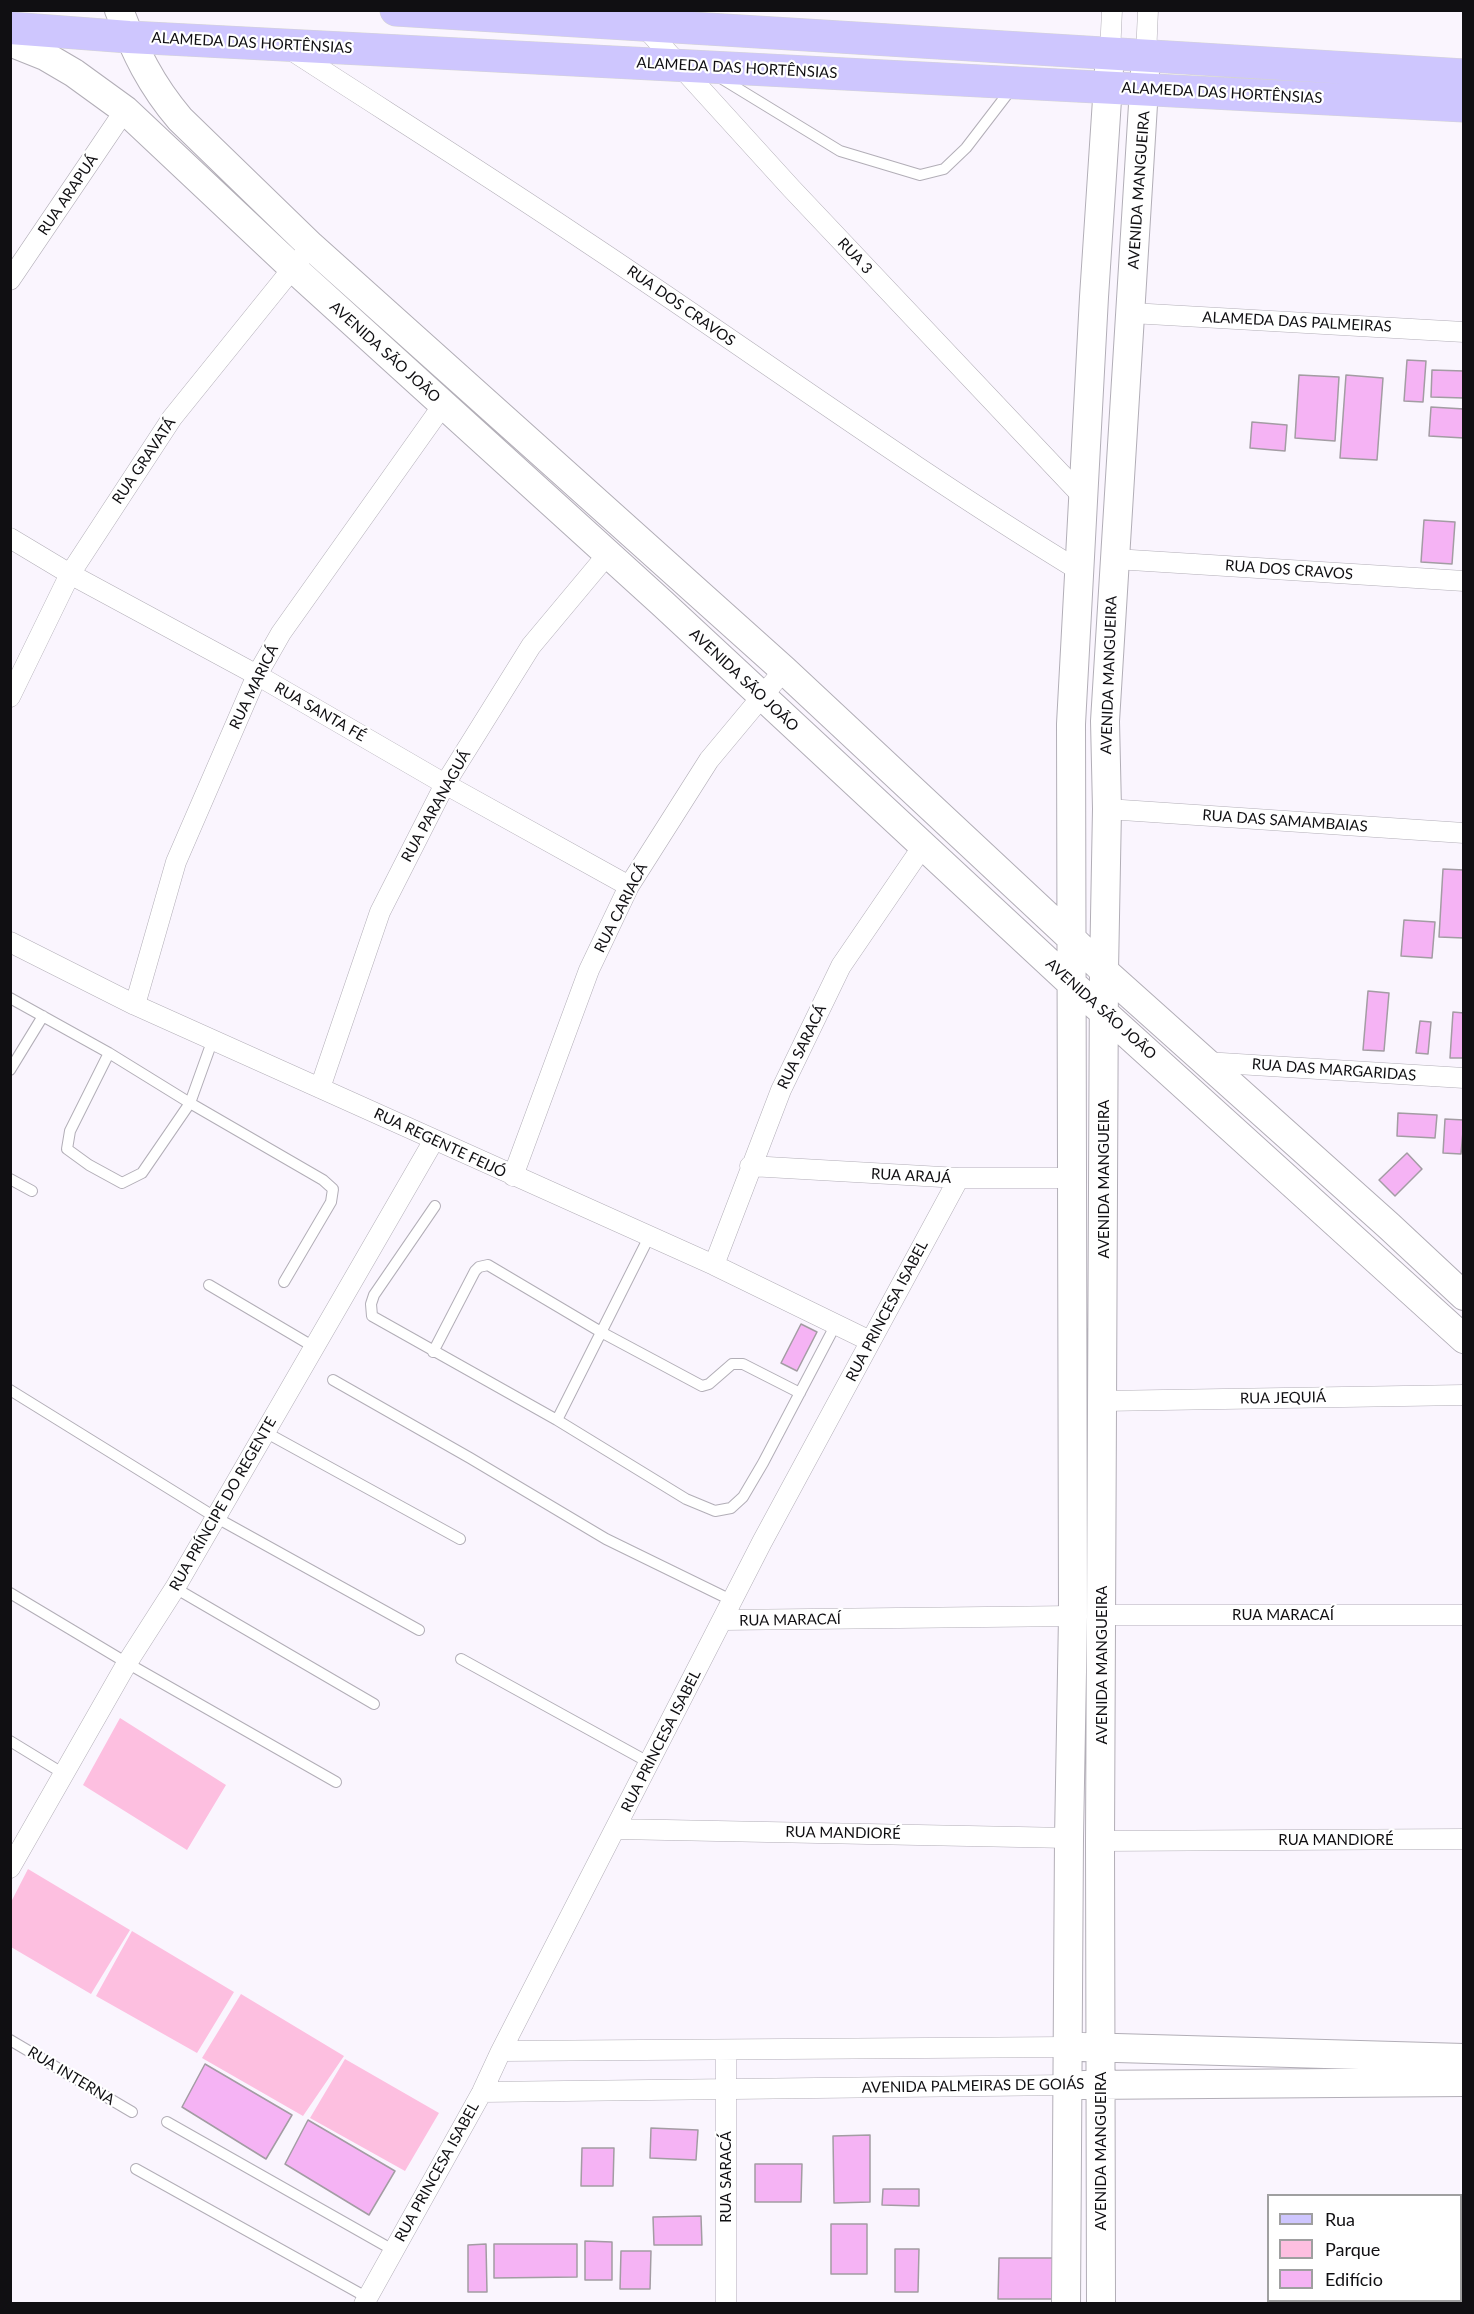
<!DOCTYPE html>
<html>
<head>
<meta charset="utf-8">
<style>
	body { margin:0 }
	#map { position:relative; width:1474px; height:2314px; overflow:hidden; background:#faf5fe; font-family:Lato,sans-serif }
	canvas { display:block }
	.frame { position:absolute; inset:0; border:12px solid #100f12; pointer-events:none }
	.legend { position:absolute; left:1267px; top:2194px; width:195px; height:108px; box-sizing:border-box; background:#fff; border:2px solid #9f9fa0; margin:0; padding:8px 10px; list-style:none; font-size:18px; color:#100f12 }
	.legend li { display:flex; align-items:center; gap:12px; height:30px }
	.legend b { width:30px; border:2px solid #9f9fa0 }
</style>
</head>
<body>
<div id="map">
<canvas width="1474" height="2314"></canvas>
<div class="frame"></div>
<ul class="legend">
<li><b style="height:8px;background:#cec6fe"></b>Rua</li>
<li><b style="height:16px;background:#fdbfe0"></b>Parque</li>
<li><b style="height:16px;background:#f5b3f4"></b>Edifício</li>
</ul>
</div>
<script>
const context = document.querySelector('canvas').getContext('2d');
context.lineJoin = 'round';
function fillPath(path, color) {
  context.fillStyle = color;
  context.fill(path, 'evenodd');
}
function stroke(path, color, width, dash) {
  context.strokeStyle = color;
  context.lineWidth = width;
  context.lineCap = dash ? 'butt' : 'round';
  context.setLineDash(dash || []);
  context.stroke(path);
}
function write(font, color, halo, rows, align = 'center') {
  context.font = font + ' Lato,sans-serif';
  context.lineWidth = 4.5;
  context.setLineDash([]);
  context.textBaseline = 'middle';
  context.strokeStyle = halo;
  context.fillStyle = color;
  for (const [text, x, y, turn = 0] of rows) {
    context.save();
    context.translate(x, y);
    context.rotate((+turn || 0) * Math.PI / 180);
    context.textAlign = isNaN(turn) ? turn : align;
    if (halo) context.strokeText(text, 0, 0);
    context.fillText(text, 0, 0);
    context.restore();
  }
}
fillPath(new Path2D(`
	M120,1718L226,1785L187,1850L83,1785Z
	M28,1869L130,1930L91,1994L11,1947V1902Z
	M132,1931L234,1992L197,2053L96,1996Z
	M241,1994L344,2056L303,2116L202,2058Z
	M345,2059L439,2113L405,2171L310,2118Z`), '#fdbfe0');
const building = new Path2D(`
	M1407,360L1426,361L1423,402L1404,401Z
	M1432,370L1464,371V398L1431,397Z
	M1299,375L1339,377L1335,441L1295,438Z
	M1346,375L1383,378L1377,460L1340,458Z
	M1431,407L1464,409V438L1429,436Z
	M1252,422L1287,425L1285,451L1250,448Z
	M1424,520L1455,522L1452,564L1421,562Z
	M1443,869L1464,870V938L1439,937Z
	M1404,920L1435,922L1432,958L1401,956Z
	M1368,991L1389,993L1384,1051L1363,1050Z
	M1453,1012L1464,1013V1058H1450Z
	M1420,1021L1431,1022L1428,1054L1416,1053Z
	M1398,1113L1437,1115L1435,1138L1397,1136Z
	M1445,1119L1464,1120L1461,1154L1443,1153Z
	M1407,1153L1422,1169L1395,1196L1379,1180Z
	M801,1324L817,1332L797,1371L781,1363Z
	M205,2064L292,2115L266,2159L182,2107Z
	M308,2120L395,2171L369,2215L285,2164Z
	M651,2128L698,2130L696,2160L650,2158Z
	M870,2135V2202L834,2203L833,2136Z
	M582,2148H614L613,2186H581Z
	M755,2164H802L801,2202H755Z
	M883,2189H919V2206L882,2205Z
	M701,2216L702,2245H654L653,2217Z
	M831,2224H867V2274H831Z
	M585,2241L612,2242V2280H585Z
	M486,2244L487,2292H468V2245Z
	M494,2244H577V2277L494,2278Z
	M895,2249H919L918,2292H895Z
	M621,2251H651L650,2289H620Z
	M999,2258H1053L1052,2299H998Z`);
fillPath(building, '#f5b3f4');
stroke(building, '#a39ca3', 1.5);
const lane = new Path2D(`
	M719,77L840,151L920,175L944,169L966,148L1012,88
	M10,998L109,1053L190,1103L142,1173L122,1183L89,1165L67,1149L70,1131L109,1053
	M213,1039L190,1103L323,1180L333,1189L331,1202L284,1282
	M10,1070L43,1016
	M10,1179L32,1191
	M435,1206L374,1295L371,1304L372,1316L557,1420L686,1499L715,1511L731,1508L743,1497L763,1463L836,1324
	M209,1285L314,1347
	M433,1352L475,1271L479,1267L488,1265L601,1332L702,1386L709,1384L732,1364H743L800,1393
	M333,1380L470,1458L606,1539L733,1601
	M10,1390L215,1517L419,1630
	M557,1420L649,1237
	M265,1432L460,1539
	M175,1588L374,1704
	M10,1593L127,1663L336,1782
	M461,1659L650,1763
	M10,1741L64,1774
	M10,2040L132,2112
	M167,2122L393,2250
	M136,2169L368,2298`);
const street = new Path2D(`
	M641,23L791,188L1084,498
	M288,48C388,113 489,176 588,243C752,352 911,468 1080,571
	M1110,54L1112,10
	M1146,56L1148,10
	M10,280L125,110
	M1131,313L1464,332
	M10,538L70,574L257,675L445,784L629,886
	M1115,559L1464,581
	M10,697L70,574L172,418L301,258
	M1107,809L1464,833
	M10,942L135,1005L714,1265L870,1341
	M135,1005L176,862L257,675L281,633L443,405
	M1205,1062L1464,1078
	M320,1088L380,912L445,784L531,646L607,555
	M750,1166L959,1178H1073
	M513,1176L589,970L629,886L709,760L784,670
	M714,1265L781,1090L841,966L923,846
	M1103,1401L1464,1395
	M1102,1615H1464
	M723,1620L1073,1616
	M616,1829L1069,1838
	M1100,1841L1464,1839
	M10,1868L127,1663L175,1588L434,1140
	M501,2051L1067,2047
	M482,2092L1067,2085
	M364,2304L482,2092L501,2051L762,1542L959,1178
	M726,2304V2050`);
const secondary = new Path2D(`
	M119,10C135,52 151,85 180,119L311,246L784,670L1070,937L1104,971L1389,1226L1464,1296
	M10,42L45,56L74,73L125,110L293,268L662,603L1071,983L1464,1339
	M1082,2047L1464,2058
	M1084,2085L1464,2082
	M1066,2304L1069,1838L1073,1616L1071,724L1094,297L1110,54
	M1101,2304L1100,1841L1104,971L1107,809L1105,721L1146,56`);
const primary = new Path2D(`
	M396,10L1464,75
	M10,28L129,37L1464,106`);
stroke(lane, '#b2aeb7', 12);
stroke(street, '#b2aeb7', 21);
stroke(secondary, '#b2aeb7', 30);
stroke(primary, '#d4d4d4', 33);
stroke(lane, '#fff', 10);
stroke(street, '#fff', 20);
stroke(secondary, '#fff', 28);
stroke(primary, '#cec6fe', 32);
write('15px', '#100f12', '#fff', [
	["ALAMEDA DAS HORTÊNSIAS",252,43,3],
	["ALAMEDA DAS HORTÊNSIAS",737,68,3],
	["ALAMEDA DAS HORTÊNSIAS",1222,93,3],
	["AVENIDA MANGUEIRA",1139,190,-86],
	["RUA ARAPUÁ",68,195,-56],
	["RUA 3",855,256,47],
	["RUA DOS CRAVOS",681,306,35],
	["ALAMEDA DAS PALMEIRAS",1297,322,3],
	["AVENIDA SÃO JOÃO",385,352,42],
	["RUA GRAVATÁ",144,461,-56],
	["RUA DOS CRAVOS",1289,570,4],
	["AVENIDA MANGUEIRA",1109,675,-88],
	["AVENIDA SÃO JOÃO",744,680,43],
	["RUA MARICÁ",254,687,-64],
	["RUA SANTA FÉ",320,712,30],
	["RUA PARANAGUÁ",436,806,-61],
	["RUA DAS SAMAMBAIAS",1285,821,4],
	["RUA CARIACÁ",621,908,-63],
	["AVENIDA SÃO JOÃO",1101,1009,42],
	["RUA SARACÁ",802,1047,-64],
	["RUA DAS MARGARIDAS",1334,1070,4],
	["RUA REGENTE FEIJÓ",440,1143,25],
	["RUA ARAJÁ",911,1176,3],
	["AVENIDA MANGUEIRA",1104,1179,-90],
	["RUA PRINCESA ISABEL",887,1311,-62],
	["RUA JEQUIÁ",1283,1398,-1],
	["RUA PRÍNCIPE DO REGENTE",223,1504,-60],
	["RUA MARACAÍ",1283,1615],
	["RUA MARACAÍ",790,1620,-1],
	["AVENIDA MANGUEIRA",1102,1665,-90],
	["RUA PRINCESA ISABEL",661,1741,-63],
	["RUA MANDIORÉ",843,1833,1],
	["RUA MANDIORÉ",1336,1840],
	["RUA INTERNA",71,2076,31],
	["AVENIDA PALMEIRAS DE GOIÁS",973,2086,-1],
	["AVENIDA MANGUEIRA",1101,2151,-90],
	["RUA PRINCESA ISABEL",437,2172,-61],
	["RUA SARACÁ",726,2177,-90]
]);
</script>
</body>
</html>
